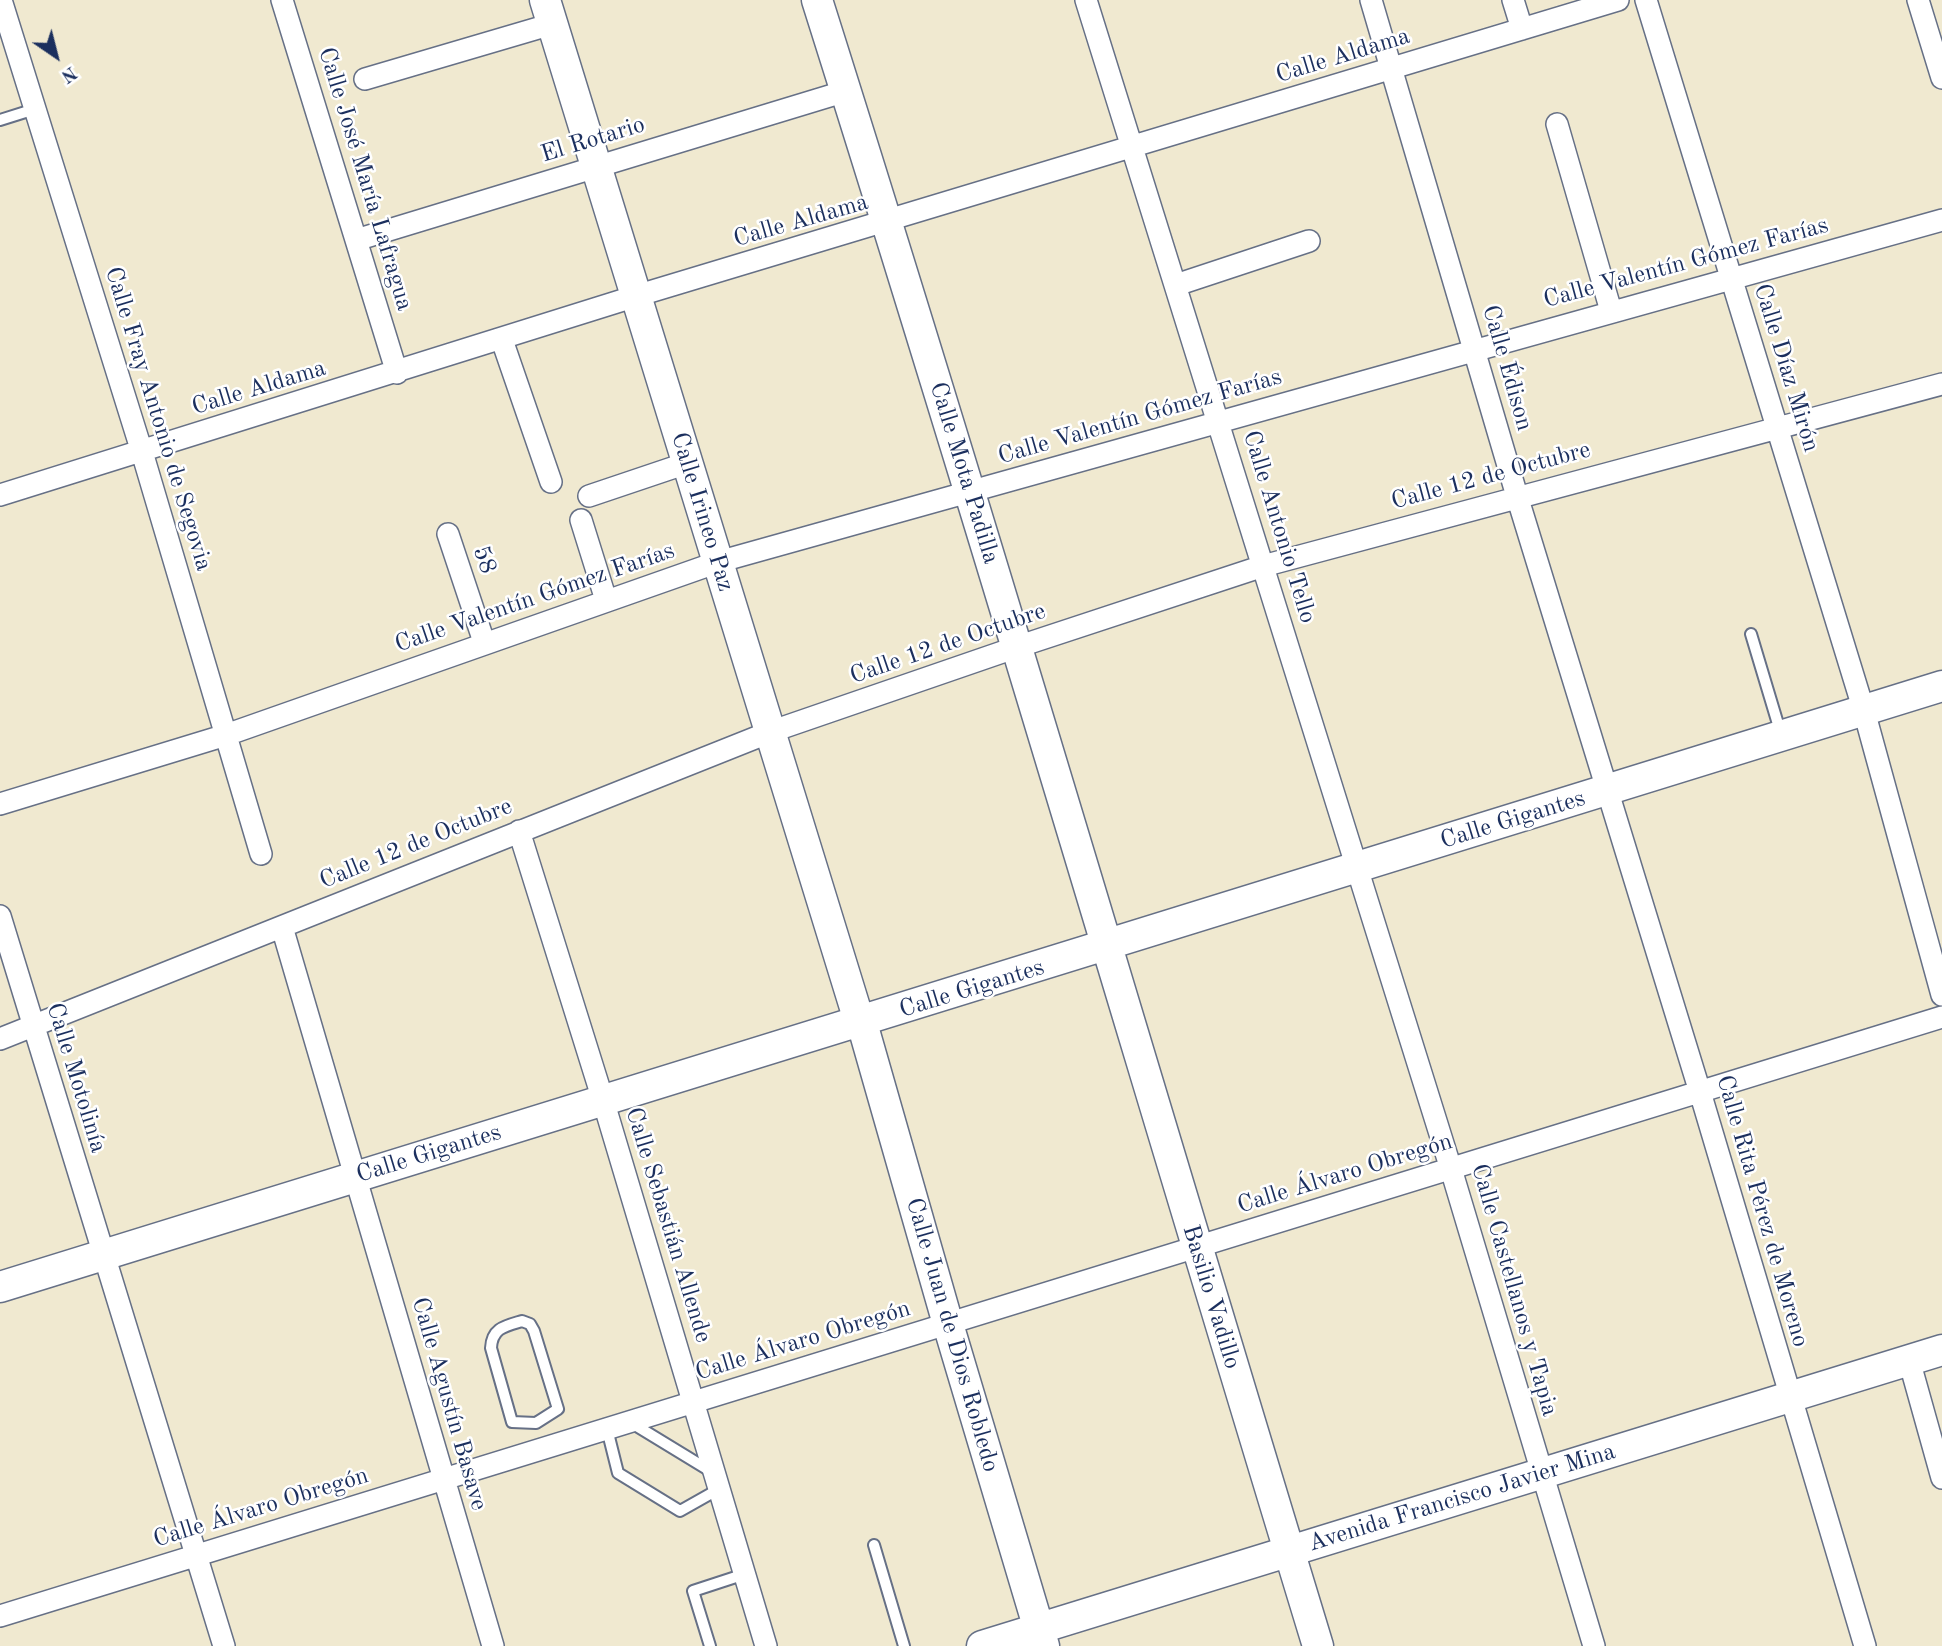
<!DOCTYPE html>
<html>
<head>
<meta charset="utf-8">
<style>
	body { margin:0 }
	#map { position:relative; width:1942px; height:1646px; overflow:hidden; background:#f0e9d0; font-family:"Old Standard TT",serif }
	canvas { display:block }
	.north { position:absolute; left:21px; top:21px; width:70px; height:70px; -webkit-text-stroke:5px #fff; paint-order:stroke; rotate:145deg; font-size:19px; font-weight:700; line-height:28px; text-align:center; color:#1b2f5e }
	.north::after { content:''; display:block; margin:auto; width:24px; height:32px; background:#1b2f5e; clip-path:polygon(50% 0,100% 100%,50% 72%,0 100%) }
</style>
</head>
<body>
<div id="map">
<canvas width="1942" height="1646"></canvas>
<div class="north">N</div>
</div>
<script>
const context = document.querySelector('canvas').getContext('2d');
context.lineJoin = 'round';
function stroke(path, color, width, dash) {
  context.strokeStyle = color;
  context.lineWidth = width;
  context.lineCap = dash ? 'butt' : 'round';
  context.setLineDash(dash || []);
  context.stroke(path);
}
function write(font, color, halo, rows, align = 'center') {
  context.font = font + ' "Old Standard TT",serif';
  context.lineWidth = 5;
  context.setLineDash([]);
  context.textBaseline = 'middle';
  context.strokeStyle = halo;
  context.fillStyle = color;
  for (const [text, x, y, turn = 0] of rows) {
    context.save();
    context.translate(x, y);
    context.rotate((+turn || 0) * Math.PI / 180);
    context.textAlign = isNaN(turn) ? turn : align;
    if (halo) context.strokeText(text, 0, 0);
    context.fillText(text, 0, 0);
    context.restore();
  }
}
const lane = new Path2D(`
	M0,120L35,109
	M1751,634L1781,734
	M522,1321L530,1324L534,1331L558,1409L536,1423L512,1422L491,1348C492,1328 505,1326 522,1321Z
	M630,1422L712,1472
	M607,1429L618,1473L680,1511L719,1489
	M874,1545L904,1646
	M710,1646L693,1591L745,1574`);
const street = new Path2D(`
	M1,0L142,452L261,854
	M282,0L397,373
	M1086,0L1451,1169L1594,1646
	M1371,0L1517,496L1700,1092L1865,1646
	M1513,0L1522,29
	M1646,0L1864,711L1942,995
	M1918,0L1942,78
	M365,79L552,24
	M1557,124L1611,311
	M356,240L846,91
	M1176,285L1309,241
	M502,340L551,482
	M0,495L636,296L1618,0
	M589,496L687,463
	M581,520L606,600
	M448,534L484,642
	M0,804L226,735L718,562L1942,220
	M519,831L603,1100L766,1646
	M0,916L224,1646
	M282,927L493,1646
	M0,1039L770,732L1017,647L1263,566L1942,384
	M1909,1360L1942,1478
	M0,1616L1942,1017`);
const secondary = new Path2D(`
	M545,0L857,1014L862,1023L948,1324L1044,1646
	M817,0C990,547 1151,1098 1318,1646
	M0,1287C648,1088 1296,890 1942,686
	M982,1646L1942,1350`);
stroke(lane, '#667086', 14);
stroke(street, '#667086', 24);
stroke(secondary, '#667086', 33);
stroke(lane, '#fff', 10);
stroke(street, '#fff', 21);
stroke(secondary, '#fff', 30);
write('24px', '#1b2f5e', '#fff', [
	["Calle Aldama",1343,56,-17],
	["El Rotario",593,140,-17],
	["Calle José María Lafragua",365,179,73],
	["Calle Aldama",801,221,-16],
	["Calle Valentín Gómez Farías",1686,263,-15],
	["Calle Édison",1507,368,74],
	["Calle Díaz Mirón",1786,368,73],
	["Calle Aldama",259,388,-17],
	["Calle Valentín Gómez Farías",1140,417,-16],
	["Calle Fray Antonio de Segovia",158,419,73],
	["Calle Mota Padilla",964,473,73],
	["Calle 12 de Octubre",1491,476,-15],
	["Calle Irineo Paz",702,512,73],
	["Calle Antonio Tello",1279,527,73],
	["58",484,560,71],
	["Calle Valentín Gómez Farías",535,598,-19],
	["Calle 12 de Octubre",948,644,-19],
	["Calle Gigantes",1513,820,-17],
	["Calle 12 de Octubre",416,844,-22],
	["Calle Gigantes",972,989,-17],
	["Calle Motolinía",76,1078,73],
	["Calle Gigantes",429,1154,-17],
	["Calle Álvaro Obregón",1345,1174,-17],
	["Calle Rita Pérez de Moreno",1762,1211,74],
	["Calle Sebastián Allende",668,1225,73],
	["Calle Castellanos y Tapia",1514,1290,74],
	["Basilio Vadillo",1211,1297,73],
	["Calle Juan de Dios Robledo",952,1335,74],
	["Calle Álvaro Obregón",803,1341,-17],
	["Calle Agustín Basave",449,1404,74],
	["Avenida Francisco Javier Mina",1462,1498,-17],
	["Calle Álvaro Obregón",261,1508,-17]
]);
</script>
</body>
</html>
